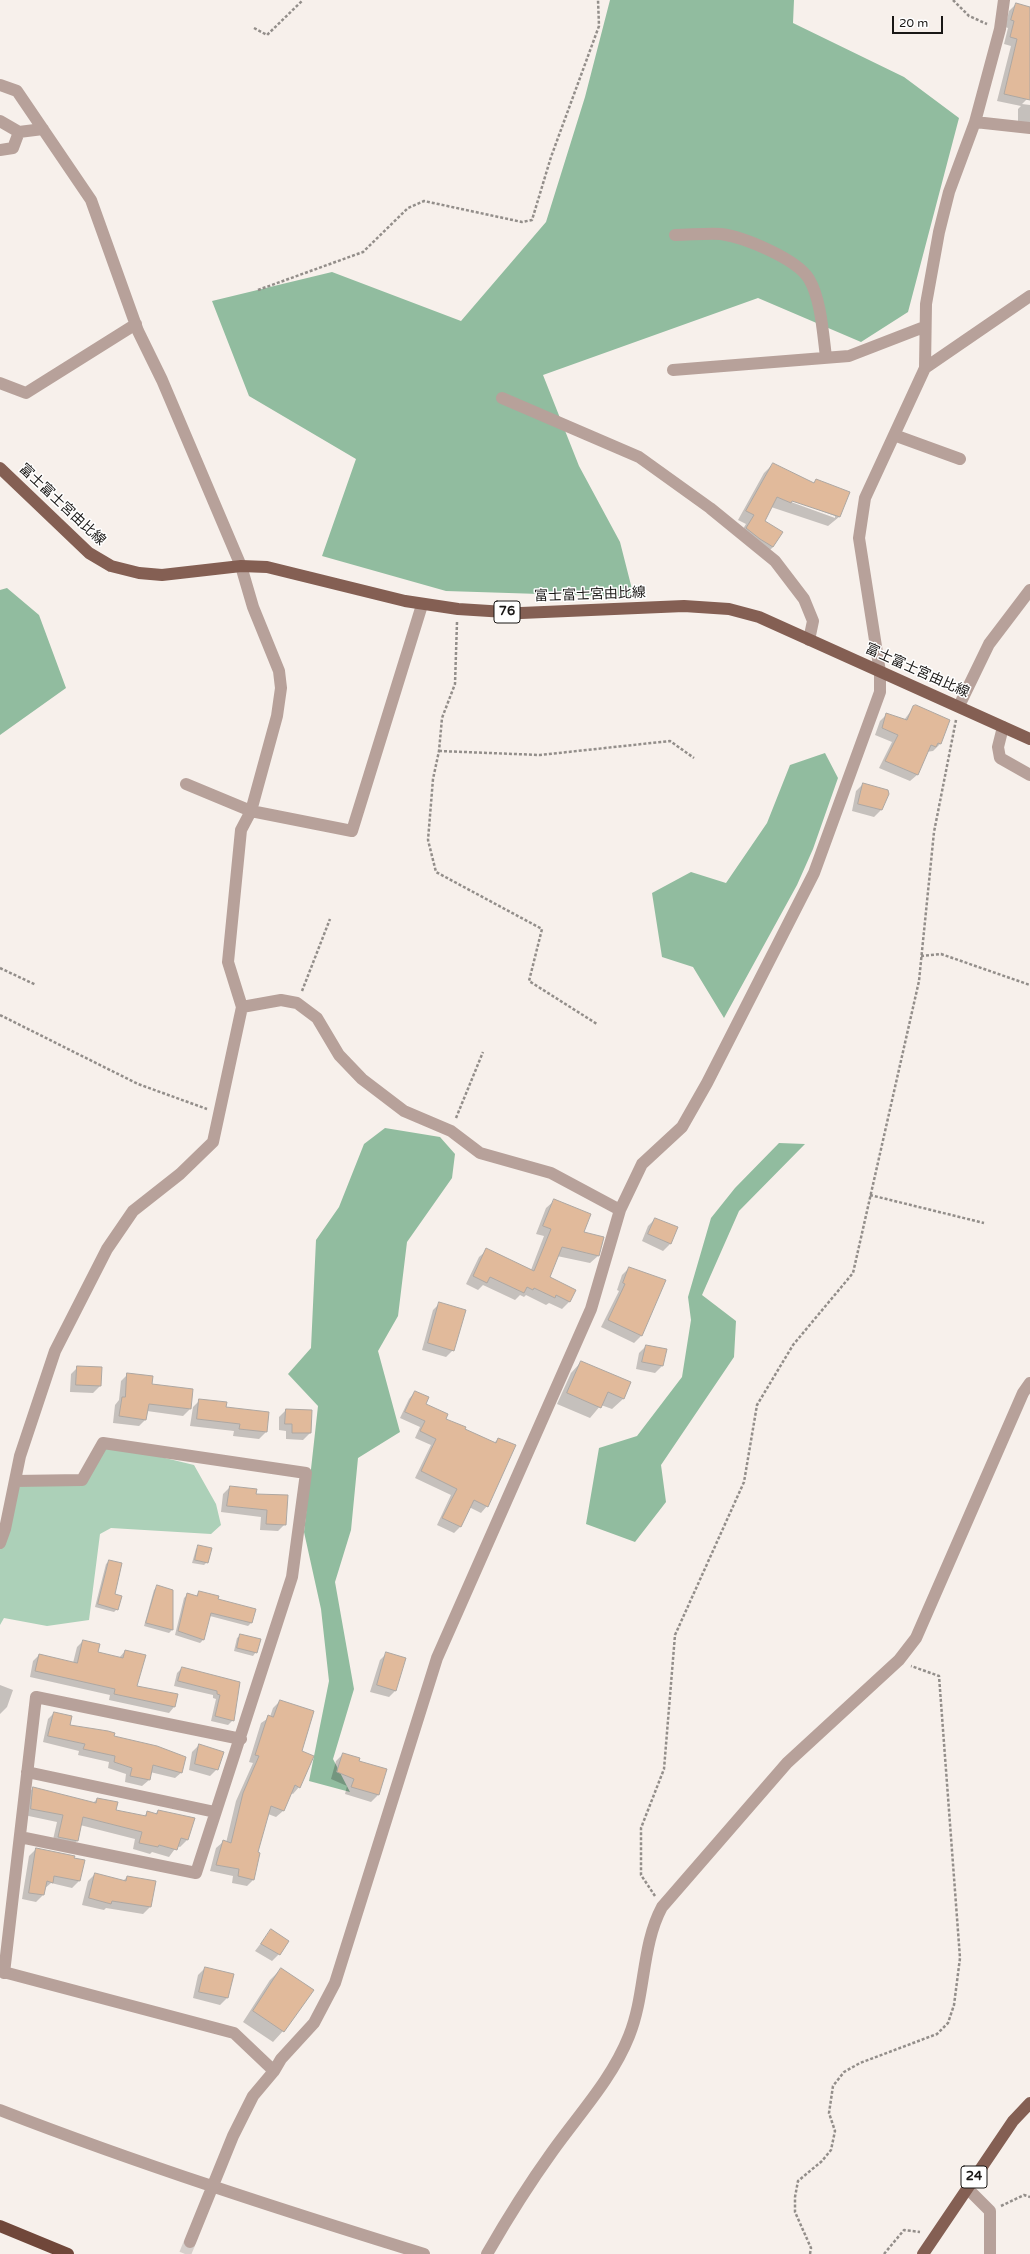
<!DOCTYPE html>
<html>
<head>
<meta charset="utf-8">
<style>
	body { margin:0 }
	#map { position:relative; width:1030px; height:2254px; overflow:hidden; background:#f7f0eb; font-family:"Varela Round",sans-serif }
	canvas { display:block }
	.scale { position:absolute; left:892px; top:16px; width:51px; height:18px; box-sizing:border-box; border:2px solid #191715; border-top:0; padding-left:5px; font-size:12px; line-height:14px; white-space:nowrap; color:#191715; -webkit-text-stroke:3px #fff; paint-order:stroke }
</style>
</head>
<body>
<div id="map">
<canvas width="1030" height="2254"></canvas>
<div class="scale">20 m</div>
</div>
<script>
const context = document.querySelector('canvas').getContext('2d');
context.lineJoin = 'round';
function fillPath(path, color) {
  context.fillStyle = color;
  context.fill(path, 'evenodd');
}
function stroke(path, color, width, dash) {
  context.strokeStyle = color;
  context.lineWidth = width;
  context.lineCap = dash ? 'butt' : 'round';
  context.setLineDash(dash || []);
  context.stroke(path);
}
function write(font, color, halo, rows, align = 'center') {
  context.font = font + ' "Varela Round","Noto Sans JP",sans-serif';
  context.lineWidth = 3;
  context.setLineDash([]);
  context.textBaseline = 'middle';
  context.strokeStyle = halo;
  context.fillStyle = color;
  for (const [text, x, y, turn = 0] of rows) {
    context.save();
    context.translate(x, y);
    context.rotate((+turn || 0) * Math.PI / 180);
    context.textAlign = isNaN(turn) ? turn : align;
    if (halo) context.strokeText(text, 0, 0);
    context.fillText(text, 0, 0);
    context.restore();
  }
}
fillPath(new Path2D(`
	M103,1443L194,1465L216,1504L221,1525L211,1534L111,1528L100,1534L89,1620L47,1626L4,1618L0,1625V1541L14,1486L86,1478Z`), '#acd0b8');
fillPath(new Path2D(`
	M610,0H794L793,23L904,77L959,118L908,312L861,342L758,298L543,375L579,466L620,542L634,597L446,591L322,556L356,459L249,396L212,301L332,272L461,321L546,222L585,97Z
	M7,588L39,615L66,688L0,735V590Z
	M825,753L838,778L813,849L797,885L724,1018L693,967L662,957L652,893L691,872L726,883L767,823L790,765Z
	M385,1128L440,1137L455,1154L452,1178L407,1242L398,1316L378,1351L400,1432L358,1458L351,1530L335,1582L354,1689L333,1759L350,1792L309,1781L329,1681L321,1609L304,1532L318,1406L288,1374L311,1348L316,1240L339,1207L364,1144Z
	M779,1143L805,1144L739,1211L702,1295L736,1321L734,1357L661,1465L666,1502L635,1542L586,1524L599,1448L637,1436L682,1377L691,1320L688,1297L711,1218L735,1188Z`), '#91bc9f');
fillPath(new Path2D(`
	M1016,4L1030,7V86L1027,99L1022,104L1030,105V124L1018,123V109L1021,106L997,101L1011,46L1004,44L1008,28L1005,27L1009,11Z
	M773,464L813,484L816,480L848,492L839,517L828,526L771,507L764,521L773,547L764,556L738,537L746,524L738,520L764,473ZM792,500L835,516V518L791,502Z
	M914,707L949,721L940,744L933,751L926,752L917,775L910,781L879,768L892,742L875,735L880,721L887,714L904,720Z
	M863,784L881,810L874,817L852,811L856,791Z
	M554,1201L583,1232L603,1238L598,1256L590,1263L557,1256L549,1277L570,1301L562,1309L549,1303L546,1305L526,1295L524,1297L520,1295L515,1300L483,1285L478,1290L466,1284L479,1257L487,1250L531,1270L544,1236L536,1234L546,1208Z
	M655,1219L670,1244L663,1251L642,1241L648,1226Z
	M629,1268L665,1281L641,1336L634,1343L601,1327L619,1291L617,1290L622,1275Z
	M440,1303L453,1350L446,1357L422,1350L433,1310Z
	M646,1346L666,1350L662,1366L655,1373L636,1369L639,1353Z
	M581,1362L630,1383L623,1399L612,1409L601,1405L590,1418L557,1404L571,1373Z
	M78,1367L100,1386L93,1393L70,1392L71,1374Z
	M128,1374L151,1385L190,1409L183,1416L147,1411L146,1419L139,1426L113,1423L115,1405L119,1400L121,1381Z
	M415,1392L424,1404L444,1419L494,1443L498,1439L487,1506L481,1513L469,1507L460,1527L454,1533L437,1525L451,1495L415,1478L431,1445L415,1438L420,1427L400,1418L409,1399Z
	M200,1400L225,1408L266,1432L259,1439L233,1436L234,1431L190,1426L193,1407Z
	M286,1410L310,1433L303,1440L286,1439V1431L279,1430V1417Z
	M230,1487L255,1495L285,1524L278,1531L260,1530L261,1517L221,1512L223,1494Z
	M199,1546L207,1562L204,1565L192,1563L196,1549Z
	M109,1561L117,1609L114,1612L95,1607L106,1564Z
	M157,1587L172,1630L169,1633L144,1626L154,1590Z
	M199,1592L217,1600L251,1623L248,1626L210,1616L203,1640L200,1643L175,1635L184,1598L187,1595L196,1596Z
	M241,1635L256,1652L253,1656L234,1651L237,1638Z
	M83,1641L97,1653L119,1658L125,1651L136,1686L174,1707L169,1713L109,1700L110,1695L30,1677L33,1661L39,1655L73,1663L77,1647Z
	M387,1653L396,1690L389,1697L370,1692L380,1660Z
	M182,1668L239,1683L233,1720L228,1725L211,1721L216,1699L213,1698V1695L174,1686L177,1673Z
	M0,1685L13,1690L7,1707L0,1714Z
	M280,1701L300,1751L299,1787L293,1794L291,1793L283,1811L276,1817L268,1814L257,1853L253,1880L247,1886L232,1883L233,1876L210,1871L216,1848L223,1842L226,1843L236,1801L253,1763L249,1762L261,1723L270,1717L273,1708Z
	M54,1713L69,1726L113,1737L182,1772L175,1778L150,1772L149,1780L142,1786L125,1782L126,1774L108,1768L109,1762L78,1755L79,1751L43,1742L48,1719Z
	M199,1745L217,1769L210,1776L189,1770L192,1752Z
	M343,1754L358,1762L378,1795L371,1802L345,1794L347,1786L331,1779L336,1761Z
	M33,1788L93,1803L97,1799L115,1811L143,1817L147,1813L155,1814L158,1811L187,1840L180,1847L177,1846L169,1857L152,1852L150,1854L133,1849L135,1839L80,1825L77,1841L70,1848L52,1844L57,1822L24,1815L27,1795Z
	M36,1849L83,1861L79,1881L72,1888L51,1883L44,1889L43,1895L36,1902L22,1899L29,1856Z
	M95,1874L123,1881L127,1877L150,1907L143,1914L106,1908L104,1910L82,1905L88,1881Z
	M271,1930L279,1954L272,1961L255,1951Z
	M205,1968L233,1975L227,1998L220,2005L193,1998L198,1975Z
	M281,1969L283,2031L273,2042L243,2022L270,1980Z`), '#0003');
const building = new Path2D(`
	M1016,3L1030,7V100L1004,94L1017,39L1010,37L1014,21L1011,20Z
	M773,463L814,483L816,479L850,492L840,517L792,501L791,503L777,497L765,521L783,532L773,547L760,539L746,528L754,515L746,511Z
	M916,705L950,720L941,744L938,743L936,747L931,745L918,775L885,761L898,735L882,728L886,713L907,720L913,706Z
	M863,783L888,790L889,794L882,810L858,804Z
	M554,1199L591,1214L584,1232L604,1237L599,1256L562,1247L550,1277L576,1290L570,1302L556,1295L555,1298L534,1288L533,1290L527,1287L524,1293L490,1277L487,1283L473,1276L486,1248L534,1271L551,1229L543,1226Z
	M655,1218L678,1227L671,1244L648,1234Z
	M629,1267L666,1280L642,1336L608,1320L625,1284L623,1283Z
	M439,1302L466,1310L454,1351L428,1343Z
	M646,1345L667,1349L663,1366L642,1362Z
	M581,1361L631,1382L624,1399L608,1392L601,1408L567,1393Z
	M77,1366L102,1367L101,1386L76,1385Z
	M127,1373L153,1376L152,1384L193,1389L191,1409L149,1404L146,1420L119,1416L122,1397H125Z
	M415,1391L429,1397L426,1404L448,1414L446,1419L466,1427L465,1429L496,1443L498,1438L516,1445L488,1507L474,1500L461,1527L442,1518L457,1489L421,1471L436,1439L420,1431L425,1421L405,1412Z
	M199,1399L227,1402L226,1407L269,1412L267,1432L239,1429L240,1424L197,1419Z
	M286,1409L312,1410L311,1433H292V1424H285Z
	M230,1486L257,1489L256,1494L288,1495L286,1525L266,1524L267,1510L227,1506Z
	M198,1545L212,1548L208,1563L195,1560Z
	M109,1560L122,1563L115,1594L122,1596L118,1610L98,1604Z
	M157,1585L173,1590V1630L146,1623Z
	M199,1591L219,1596L218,1599L256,1609L252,1623L211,1613L204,1640L178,1631L187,1593L197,1596Z
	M240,1634L261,1639L257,1653L237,1648Z
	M83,1640L100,1644L98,1652L123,1658L125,1650L146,1655L137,1686L178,1694L175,1707L114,1694L115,1689L35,1671L39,1654L77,1663Z
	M386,1652L406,1658L396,1691L377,1685Z
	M182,1667L240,1682L234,1721L215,1716L220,1695L217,1694V1691L178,1681Z
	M280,1700L314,1711L302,1751L314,1756L300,1788L295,1785L284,1811L271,1806L258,1852L260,1853L254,1880L238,1876L239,1869L216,1865L223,1840L231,1843L243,1793L259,1756L255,1755L268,1715L273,1717Z
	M54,1712L72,1716L70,1725L108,1731L115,1733L114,1736L157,1746L186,1757L182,1773L153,1765L150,1780L130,1776L132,1768L114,1762L115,1756L83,1749L85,1744L48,1736Z
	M199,1744L224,1752L218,1770L195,1764Z
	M343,1753L360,1758L359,1761L387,1769L379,1795L351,1787L354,1779L337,1772Z
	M33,1787L96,1803L97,1798L118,1802L116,1810L146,1816L147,1811L157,1814L158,1810L195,1818L188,1840L181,1838L177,1850L159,1845L158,1847L139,1843L142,1832L83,1817L78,1841L58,1837L63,1815L31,1809Z
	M36,1848L75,1856L74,1858L85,1860L80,1881L54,1876L53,1883L47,1881L44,1895L29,1893Z
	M95,1873L126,1881L127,1876L156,1881L151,1907L112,1901L111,1904L89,1898Z
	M271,1929L289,1941L280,1955L261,1944Z
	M205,1967L234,1974L228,1998L199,1992Z
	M281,1968L314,1990L284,2032L253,2011Z`);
fillPath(building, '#e1ba9b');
stroke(building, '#ada7a2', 1);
stroke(new Path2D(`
	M185,2254L190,2242`), '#d6cfcb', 12, [12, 6]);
stroke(new Path2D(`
	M953,0L969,16L987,24
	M254,28L267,35L303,0
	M258,290L363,252L408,208L424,201L522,222L532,220L551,157L599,26L598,0
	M457,622L455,684L442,718L439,751L433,779L428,840L436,872L542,929L529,981L597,1024
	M439,751L540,755L670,741L694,758
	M921,956L941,954L1030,985
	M0,968L36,985
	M302,991L330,919
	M0,1015L138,1084L207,1109
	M456,1118L483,1052
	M870,1195L984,1223
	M655,1896L641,1875V1828L664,1769L675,1635L744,1482L757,1405L793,1345L853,1273L919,981L934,832L956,720
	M1001,2206L1024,2195L1030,2197
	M810,2254L811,2248L795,2212V2197L798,2181L822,2161L831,2150L835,2131L829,2113L833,2086L844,2072L860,2063L937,2034L948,2023L954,2005L960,1958L939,1676L911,1666
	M884,2254L904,2230L920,2232`), '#938e8a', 2.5, [3, 2]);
stroke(new Path2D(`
	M0,85L17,91L91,200L138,331L162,380L241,566L253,607L279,671L281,688L277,716L251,811L241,830L228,962L242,1007L213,1142L180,1174L133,1211L107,1249L55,1351L20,1456L5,1529L0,1543
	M0,121L19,132L43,129
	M975,122L1030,128
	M0,150L13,148L19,132
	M675,235C690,235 706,233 721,234C744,237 797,259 809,279C821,299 823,334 826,357
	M925,368L1030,296
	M673,370L849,356L924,327
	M0,383L26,393L136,324
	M502,398L639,457L710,508L775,561L804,599L813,621L809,640
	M894,435L960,459
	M959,706L989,644L1030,590
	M1003,727L998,747L1000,758L1030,775
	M186,784L251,811L352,831L422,605
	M242,1007L281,1000L297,1003L317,1018L339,1055L362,1079L404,1111L451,1131L480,1153L551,1173L620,1210
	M15,1481L82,1480L103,1443L306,1473L292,1577L196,1873L20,1837
	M27,1772L215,1812
	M0,1971L234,2033L274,2071
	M4,1973L36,1697L241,1739
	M0,2110C139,2164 282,2210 424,2254
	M967,2188L990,2211V2254
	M190,2242L233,2136L253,2096L274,2071L281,2059L314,2023L335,1983L437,1658L591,1309L620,1210L642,1164L682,1127L707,1083L814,873L880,692V672L859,538L865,498L925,368L926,304L939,232L949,192L975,122L1000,29L1004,0
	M487,2254C507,2219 529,2184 552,2152C579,2114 612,2079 629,2036C646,1994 641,1946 662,1907L787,1763L899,1660L916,1638L1023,1393L1030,1383`), '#b7a19a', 12);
stroke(new Path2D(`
	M0,468L89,553L111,566L139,573L162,575L241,566L267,567L405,601L458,609L521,613L684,606L729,609L759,617L1030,739
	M923,2254L1013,2121L1030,2103`), '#845f53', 12);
stroke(new Path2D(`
	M0,2226L68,2254`), '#70473a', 12);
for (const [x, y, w] of [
	[507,612,26],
	[974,2177,26]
]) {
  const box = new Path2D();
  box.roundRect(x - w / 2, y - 11, w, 22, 3);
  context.fillStyle = '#fff';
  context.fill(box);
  stroke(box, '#191715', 1);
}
write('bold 13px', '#191715', null, [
	["76",507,612],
	["24",974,2177]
]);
write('14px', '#191715', '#fff', [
	["富士富士宮由比線",62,505,43],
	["富士富士宮由比線",590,595,-2],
	["富士富士宮由比線",917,671,24]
]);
</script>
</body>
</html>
